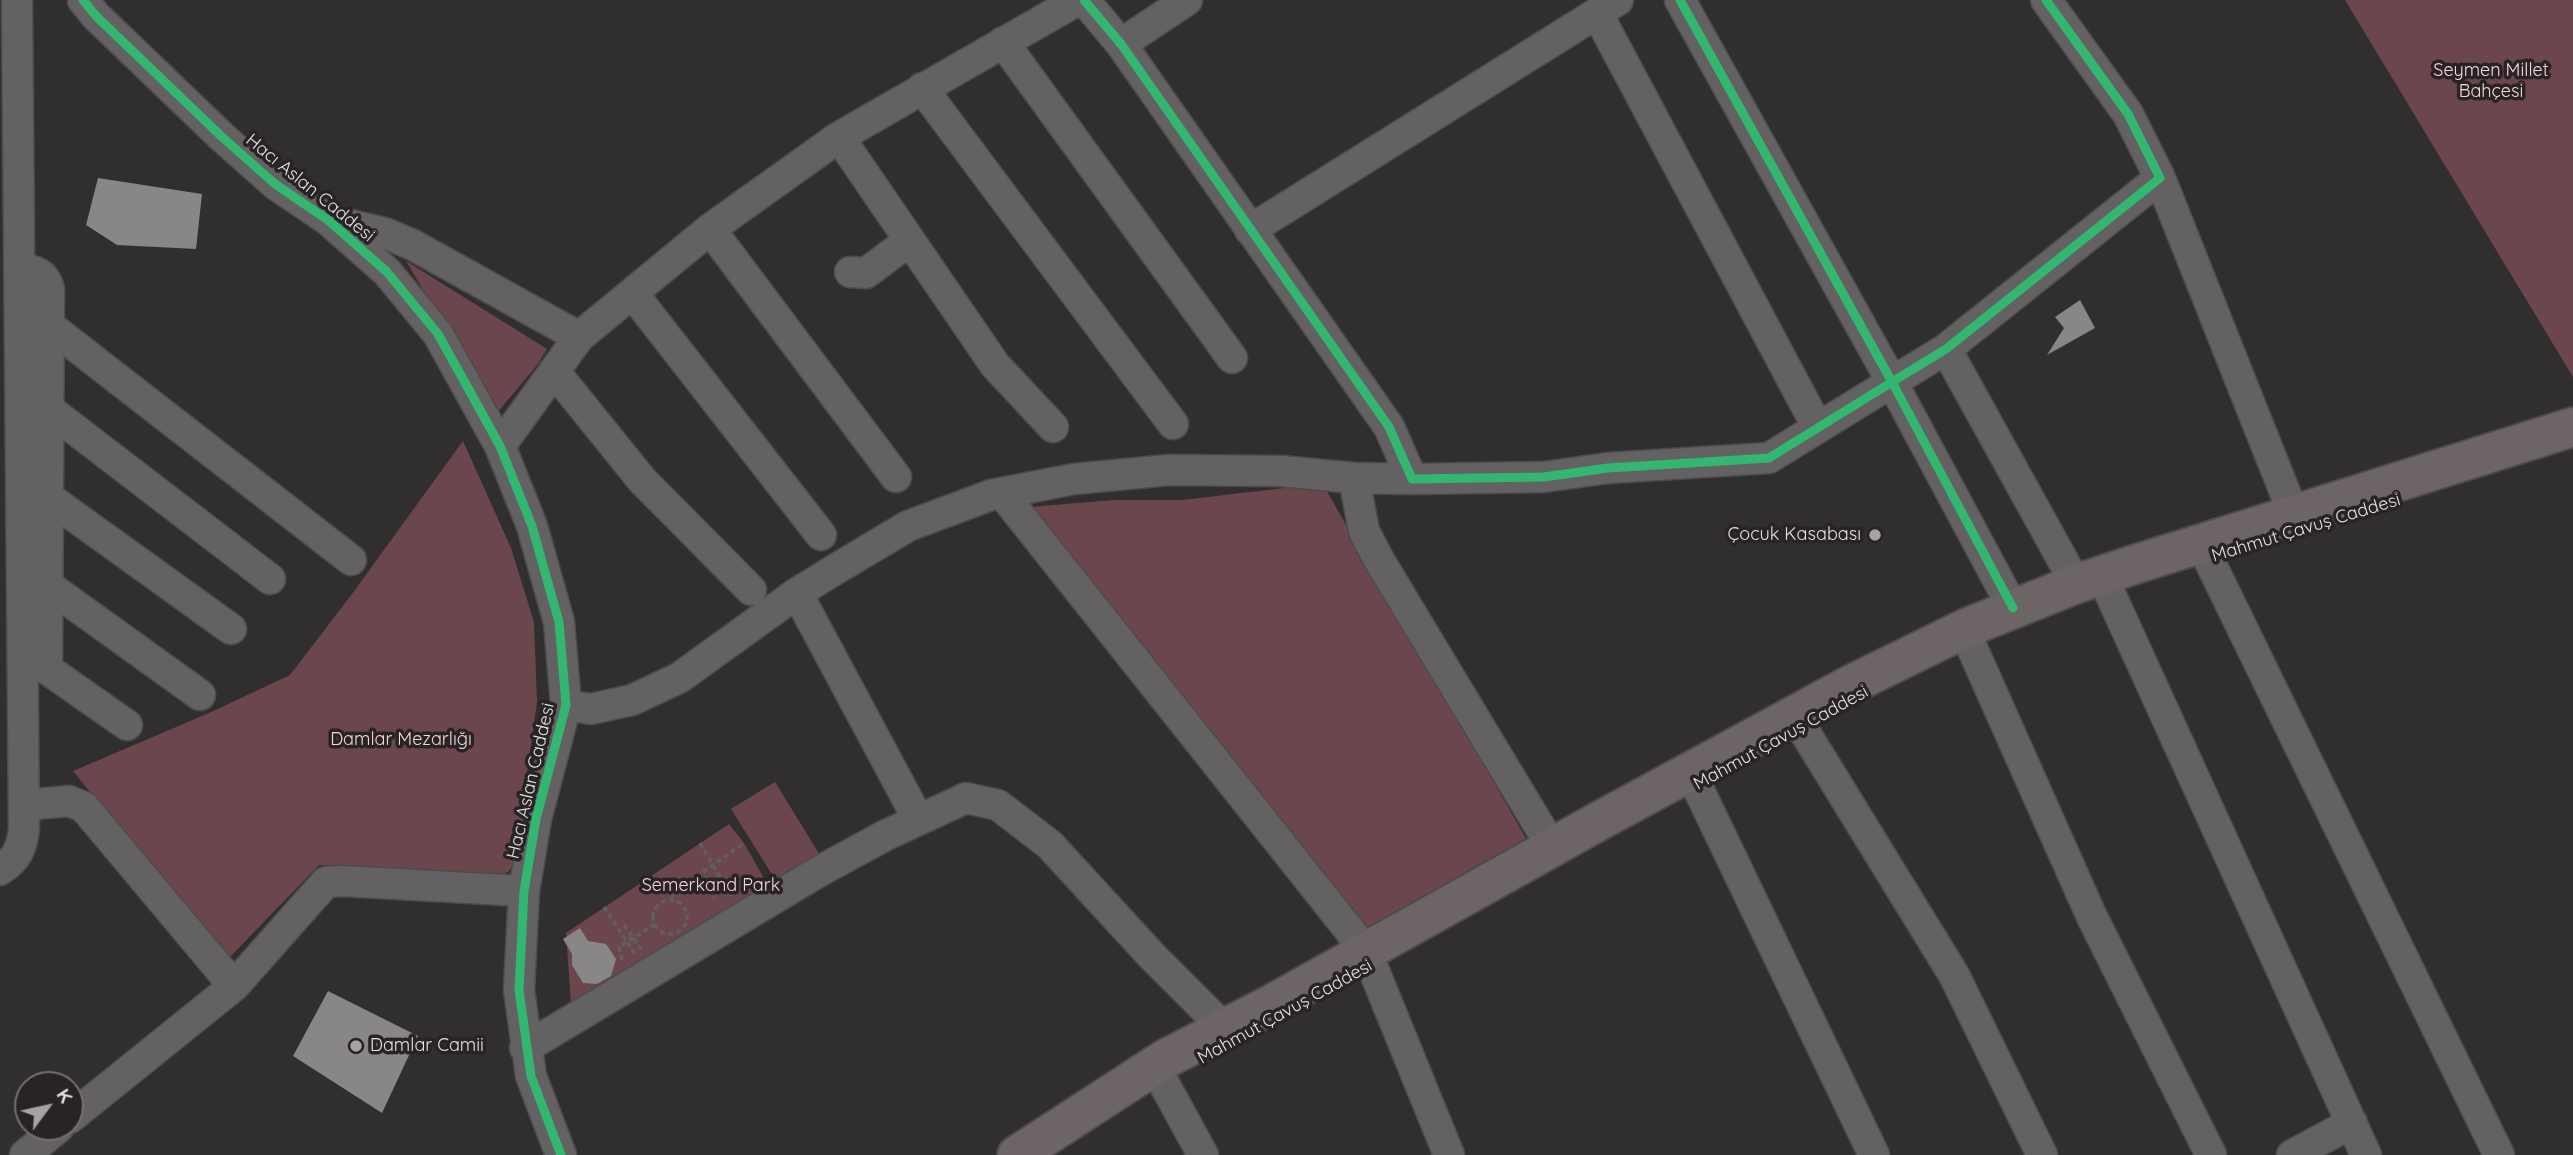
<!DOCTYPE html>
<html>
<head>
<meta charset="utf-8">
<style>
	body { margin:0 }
	#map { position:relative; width:2573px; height:1155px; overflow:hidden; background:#312e2f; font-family:Quicksand,sans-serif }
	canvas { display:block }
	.north { position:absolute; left:14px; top:1071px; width:70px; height:70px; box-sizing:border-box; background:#282324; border:2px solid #736f70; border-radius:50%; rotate:57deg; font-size:19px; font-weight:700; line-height:28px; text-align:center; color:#e4e1e1 }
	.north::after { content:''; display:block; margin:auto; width:24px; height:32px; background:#a5a2a3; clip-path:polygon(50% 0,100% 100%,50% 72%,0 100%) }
</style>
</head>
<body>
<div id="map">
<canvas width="2573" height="1155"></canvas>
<div class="north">K</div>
</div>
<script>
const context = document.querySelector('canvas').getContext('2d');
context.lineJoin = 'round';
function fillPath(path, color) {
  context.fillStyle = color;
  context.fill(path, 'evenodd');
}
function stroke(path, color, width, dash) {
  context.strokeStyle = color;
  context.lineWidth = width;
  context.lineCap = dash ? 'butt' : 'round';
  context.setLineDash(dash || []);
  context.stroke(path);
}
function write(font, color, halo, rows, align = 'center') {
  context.font = font + ' Quicksand,sans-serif';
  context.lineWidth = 7;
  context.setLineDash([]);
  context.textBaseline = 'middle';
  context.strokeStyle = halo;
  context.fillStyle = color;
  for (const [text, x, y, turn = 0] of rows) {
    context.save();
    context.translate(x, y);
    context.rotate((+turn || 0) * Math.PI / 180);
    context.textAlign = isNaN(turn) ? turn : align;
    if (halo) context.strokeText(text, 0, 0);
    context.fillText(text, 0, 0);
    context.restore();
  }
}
fillPath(new Path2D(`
	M2345,0H2573V377Z
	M406,261L547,349L538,364L496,414Z
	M463,441L511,548L534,622L537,702L522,808L519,855L509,871L498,878L319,865L227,960L73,771L209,713L290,675L352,594Z
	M1293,487L1325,488L1528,842L1369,934L1030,507L1114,500H1182Z
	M775,782L826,865L783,892L731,809Z
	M729,824L744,843L774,896L571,1004L566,933Z`), '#6b474d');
fillPath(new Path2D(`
	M98,178L202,194L196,249L117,245L86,225Z
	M2080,300L2095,328L2047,355L2064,328L2055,317Z
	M580,928L588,941L606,944L616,959L611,976L597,984L583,983L572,965V954L563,939Z
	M328,991L418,1036L382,1113L293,1056Z`), '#888686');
const minor = new Path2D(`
	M83,0L96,16L221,136L275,184L328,220L387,272L438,334L500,446L532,526L559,622L566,705L536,819L524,891L519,990L531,1076L561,1155
	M1084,0L1121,44L1389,427L1412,479L1544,477L1608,468L1769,458L1892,382L2013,608
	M1680,0L1892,382L1946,349L2160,178L2128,114L2046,0
	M1597,13L1818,428
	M1003,42L1232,358
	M1121,44L1187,0
	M922,88L1173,424
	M839,137L995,365L1053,427
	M2160,178L2294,515
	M334,221L385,233L413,245L579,337
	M710,229L896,477
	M1250,230L1618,0
	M19,269C35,270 45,273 49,289L47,669L127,725
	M850,272L866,273L909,241
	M633,294L821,535
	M47,324L351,560
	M1946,349L2076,584
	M554,371L642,480L751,590
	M47,408L270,579
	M500,446L579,337L710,229L839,137L1078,0
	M1354,478L1364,531L1379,560L1552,847
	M1002,493L1366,951L1449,1155
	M49,498L231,629
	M2203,542L2208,558L2499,1155
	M47,585L200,695
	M2108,589L2366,1155
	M797,593L918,819
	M1969,641L2092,917L2211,1155
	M566,705L591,709L632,700L679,678L797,593L836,569L908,526L991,495L1074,479L1169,470L1281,471L1354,478L1412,479
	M1801,726L1954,975L2042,1155
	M1696,784L1874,1155
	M25,805L69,801L84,807L234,986
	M0,870C17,859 22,848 24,828L17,0
	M525,1048L818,872L886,835L966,798L998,805L1050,845L1152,956L1224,1028
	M1162,1080L1203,1155
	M70,1118L234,986L326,882L343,881L524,891
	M25,1155L59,1127
	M2292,1155L2352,1123`);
const major = new Path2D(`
	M1017,1155L1165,1059L1270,1005L1601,820L1852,684L1966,628L2076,584L2136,564L2573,427`);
stroke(minor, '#4d4b4c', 33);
stroke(major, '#4d4b4c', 42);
stroke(new Path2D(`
	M700,843L731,896
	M699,875L713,898
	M671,899L675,892L744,843
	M653 917a17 17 0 1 1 34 0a17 17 0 1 1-34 0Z
	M604,907L635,954
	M624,925L641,949
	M622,960L619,947L655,924`), '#615f5f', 3.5, [5, 3.5]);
stroke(minor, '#636161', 30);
stroke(major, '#6c6465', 38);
stroke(new Path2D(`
	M83,0L96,16L221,136L275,184L328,220L387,272L438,334L500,446L532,526L559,622L566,705L536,819L524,891L519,990L531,1076L561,1155
	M1084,0L1121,44L1389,427L1412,479L1544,477L1608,468L1769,458L1892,382L2013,608
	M1680,0L1892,382L1946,349L2160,178L2128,114L2046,0`), '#33b770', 9);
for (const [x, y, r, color] of [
	[1875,535,7,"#a5a2a3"],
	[356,1046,7,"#a5a2a3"]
]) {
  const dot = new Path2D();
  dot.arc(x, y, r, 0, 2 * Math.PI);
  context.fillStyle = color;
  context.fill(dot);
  stroke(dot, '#282324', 2.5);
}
write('18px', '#f5d5d9', '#282324', [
	["Seymen Millet",2491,71],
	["Bahçesi",2491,92],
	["Damlar Mezarlığı",401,740],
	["Semerkand Park",711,886]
]);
write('18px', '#e4e1e1', '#282324', [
	["Hacı Aslan Caddesi",310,188,39],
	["Mahmut Çavuş Caddesi",2306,528,-17],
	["Mahmut Çavuş Caddesi",1781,738,-29],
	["Hacı Aslan Caddesi",531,781,-77],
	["Mahmut Çavuş Caddesi",1285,1012,-29]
]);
write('18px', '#e4e1e1', '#282324', [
	["Çocuk Kasabası",1861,535],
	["Damlar Camii",370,1046,"left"]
], 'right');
</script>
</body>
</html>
